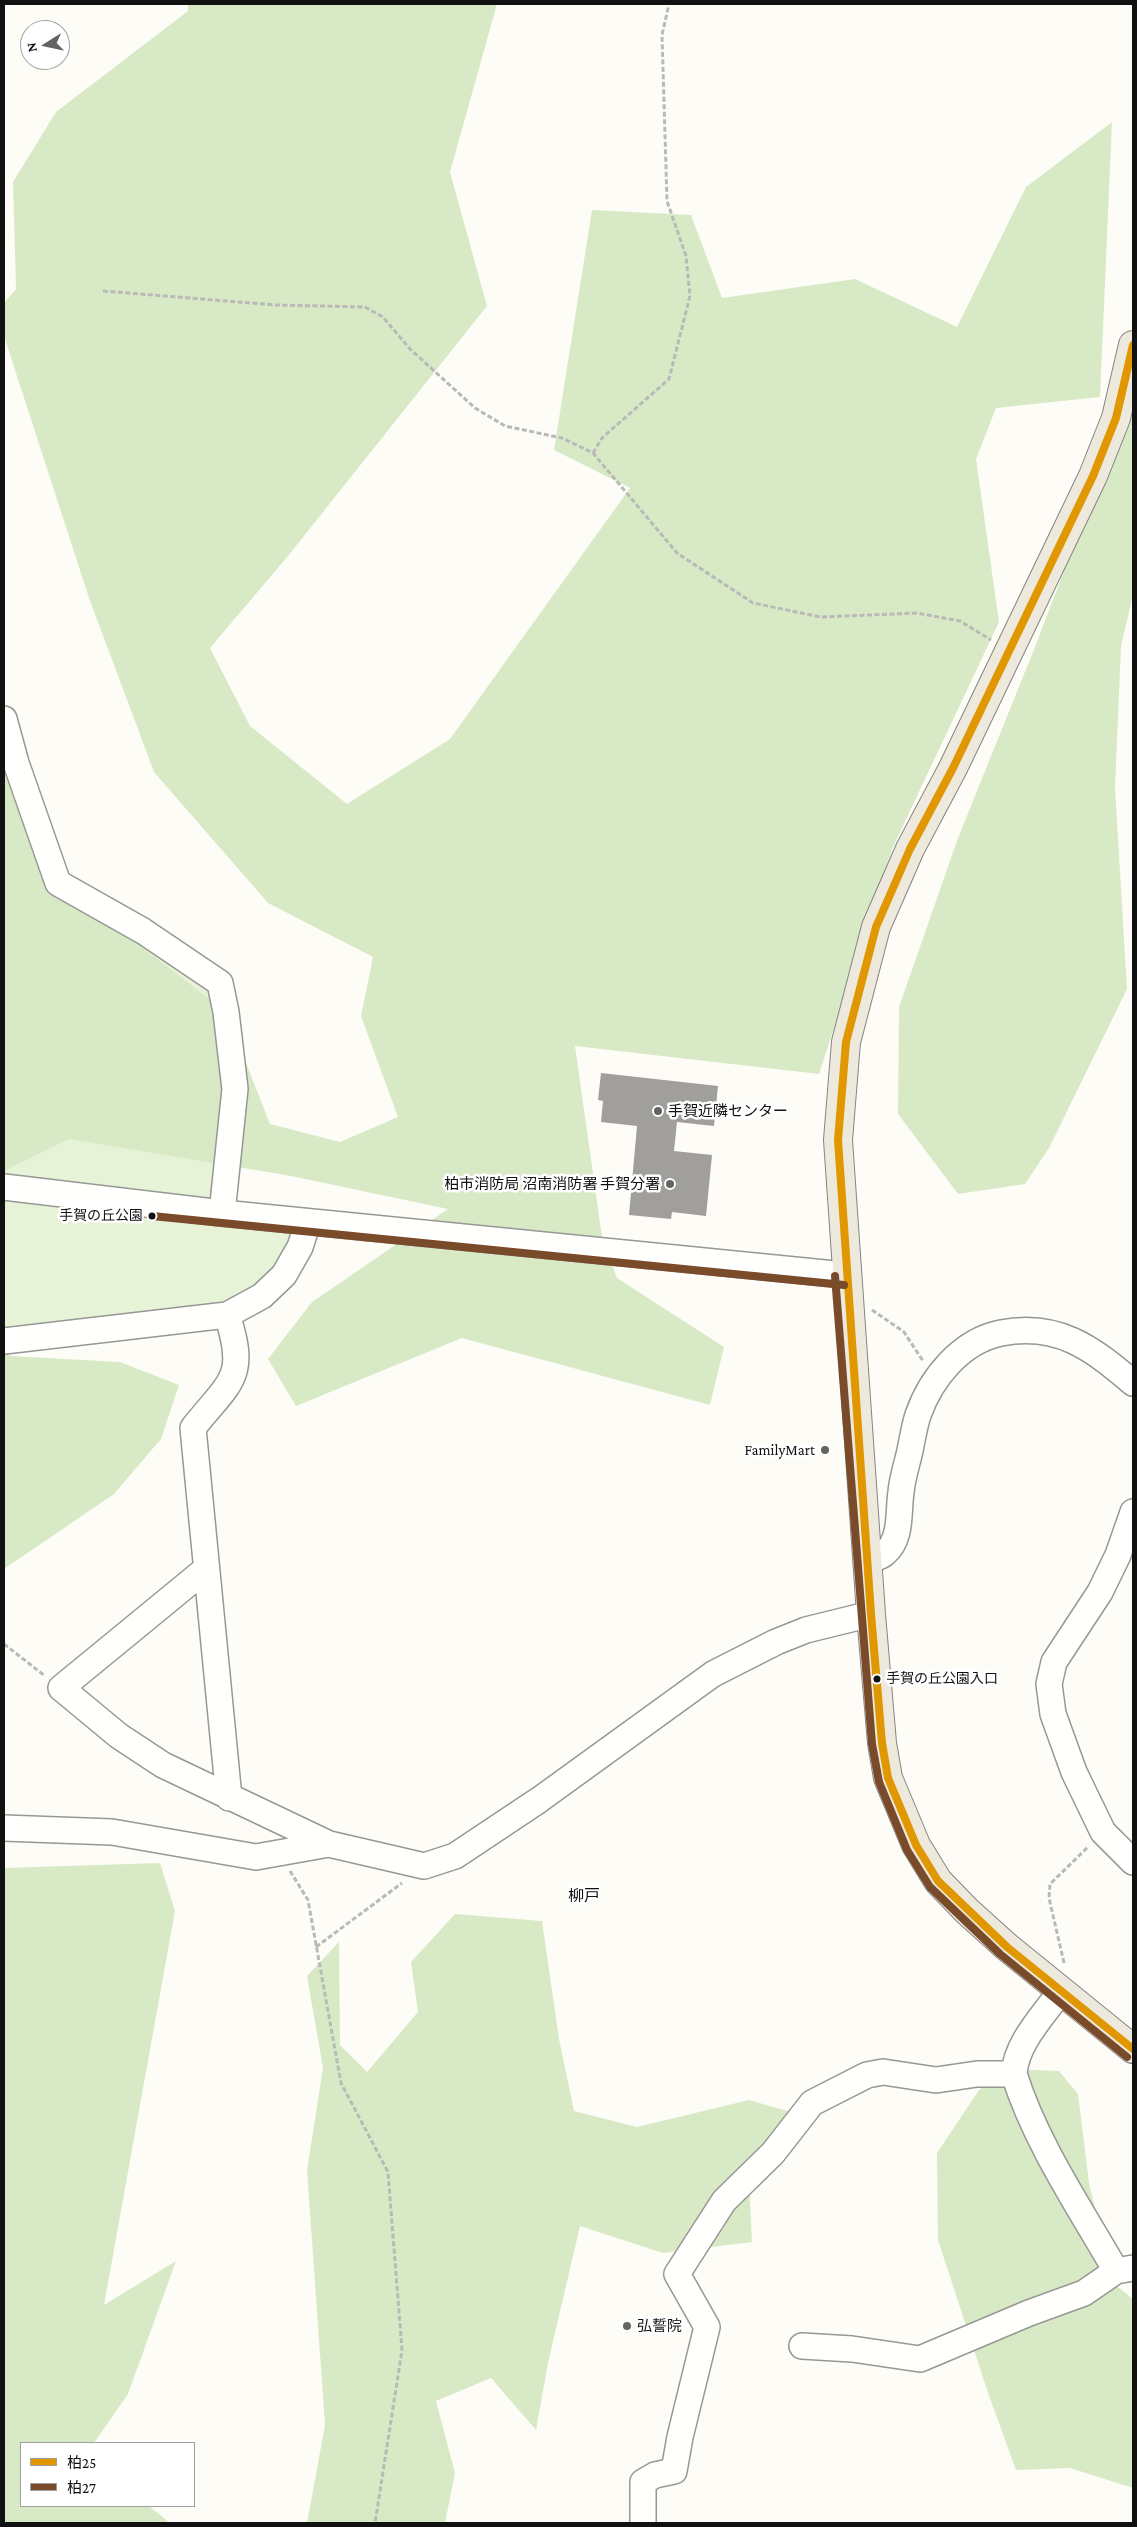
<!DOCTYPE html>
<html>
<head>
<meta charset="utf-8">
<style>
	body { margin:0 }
	#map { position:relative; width:1137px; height:2527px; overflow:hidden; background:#fdfcf7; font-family:"Crimson Pro","Noto Sans JP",serif }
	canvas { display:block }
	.frame { position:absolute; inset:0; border:5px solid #111; pointer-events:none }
	.legend { position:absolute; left:20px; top:2442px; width:175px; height:65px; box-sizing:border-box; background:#fff; border:1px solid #a0a0a0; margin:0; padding:6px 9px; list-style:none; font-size:15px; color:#111 }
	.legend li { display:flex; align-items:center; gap:10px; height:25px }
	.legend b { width:25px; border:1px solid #a0a0a0 }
	.north { position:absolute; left:20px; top:20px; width:50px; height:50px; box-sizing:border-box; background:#fff; border:1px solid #a0a0a0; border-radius:50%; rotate:260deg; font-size:14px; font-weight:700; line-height:20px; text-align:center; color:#111 }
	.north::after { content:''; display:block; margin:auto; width:18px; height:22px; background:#646362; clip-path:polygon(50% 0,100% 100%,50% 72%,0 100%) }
</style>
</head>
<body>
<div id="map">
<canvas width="1137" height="2527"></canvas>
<div class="frame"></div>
<ul class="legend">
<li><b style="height:6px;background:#e09702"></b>柏25</li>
<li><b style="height:6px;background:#7a4b2a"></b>柏27</li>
</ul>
<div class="north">N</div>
</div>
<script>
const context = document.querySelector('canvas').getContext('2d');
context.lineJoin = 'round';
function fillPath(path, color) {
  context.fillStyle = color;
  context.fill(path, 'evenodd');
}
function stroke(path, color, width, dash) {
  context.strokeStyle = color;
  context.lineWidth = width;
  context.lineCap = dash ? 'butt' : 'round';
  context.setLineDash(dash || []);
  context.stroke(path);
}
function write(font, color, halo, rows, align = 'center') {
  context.font = font + ' "Crimson Pro","Noto Sans JP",serif';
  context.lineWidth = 5;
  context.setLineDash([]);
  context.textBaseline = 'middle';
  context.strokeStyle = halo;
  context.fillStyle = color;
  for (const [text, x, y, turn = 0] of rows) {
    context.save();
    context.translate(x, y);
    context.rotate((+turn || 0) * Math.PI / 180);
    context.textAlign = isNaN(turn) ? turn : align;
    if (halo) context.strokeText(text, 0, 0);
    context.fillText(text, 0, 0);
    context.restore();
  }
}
fillPath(new Path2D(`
	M4,719L58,883L220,983L222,1213L308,1222L262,1296L4,1341Z`), '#e7f3d7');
fillPath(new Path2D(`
	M188,4H497L450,172L487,306L288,556L210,648L250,726L347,804L450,739L630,488L554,450L592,210L691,215L722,298L855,279L957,327L1026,187L1112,122L1100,397L996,408L976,459L999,622L893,847L819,1074L575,1046L602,1237L617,1278L724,1347L710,1405L462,1338L296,1406L268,1359L312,1302L448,1209L291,1176L69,1139L4,1171V719L58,883L226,1012L270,1124L340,1142L398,1117L361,1016L373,957L268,903L154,772L89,598L4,336V303L16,289L13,182L56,112L188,11Z
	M1133,390V595L1121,646L1115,788L1127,989L1049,1148L1025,1184L958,1194L898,1114L899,1007L958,838L1035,647Z
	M4,1351L10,1356L120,1362L179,1385L161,1439L114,1494L4,1569Z
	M160,1863L175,1911L104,2305L176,2261L128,2394L94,2443H21V2506H149L170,2523H4V1868Z
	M455,1914L542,1921L559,2039L574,2111L637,2127L749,2100L794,2113L749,2182L752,2242L663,2253L580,2226L548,2363L536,2430L491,2378L436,2401L455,2473L445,2523H307L325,2425L307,2170L323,2068L307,1976L339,1942L340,2045L367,2072L418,2012L411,1962Z
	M1011,2069L1059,2071L1078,2094L1089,2183L1112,2282L1133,2299V2488L1070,2468L1016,2470L988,2393L938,2240L937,2153L979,2090Z`), '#d8eac5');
fillPath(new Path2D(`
	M601,1073L718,1086L714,1126L677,1122L674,1151L712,1155L706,1216L672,1212L671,1219L629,1215L637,1126L601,1122L603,1101L598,1100Z`), '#a19f9c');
const minor = new Path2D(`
	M4,719L16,763L58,883L143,931L220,983L226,1012L235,1089L222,1213
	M4,1187L222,1213L845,1275
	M227,1315C248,1378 230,1381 193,1428L229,1798
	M4,1341L227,1315L262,1296L284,1275L300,1247L308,1222
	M1133,1512L1118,1555L1100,1592L1054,1662L1049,1684L1053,1714L1074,1772L1103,1832L1133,1862
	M868,1561C873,1559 881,1557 885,1553C902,1539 898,1512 901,1492C902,1480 906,1467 909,1455C912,1442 914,1427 918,1415C931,1378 961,1341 1001,1333C1058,1322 1092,1348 1133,1383
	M206,1569L61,1688L119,1736L163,1765L329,1844
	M4,1828L112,1832L256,1857L329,1844L424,1866L455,1856L539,1800L713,1674L776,1642L806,1630L871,1614
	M1014,2074C1036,2144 1080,2208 1116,2271
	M802,2346L852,2349L920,2359L1029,2313L1084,2293L1116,2271L1133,2268
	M643,2523V2482L655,2475L674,2471L680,2437L707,2327L677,2274L724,2201L773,2153L812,2103L867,2075L883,2072L936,2080L977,2074H1014C1016,2043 1043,2016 1060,1992`);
const major = new Path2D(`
	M1133,345L1116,418L1093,476L953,768L910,849L876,927L846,1042L838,1140L871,1614L882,1743L888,1778L916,1845L938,1881L967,1911L1007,1947L1133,2049`);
stroke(minor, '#979795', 28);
stroke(major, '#858482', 30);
stroke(new Path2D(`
	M103,291L276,305L365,307L383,317L410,349L475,408L505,426L562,438L593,453L677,553L753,603L821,617L917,613L960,621L991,640
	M593,453L602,438L669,379L690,296L686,256L667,201L662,35L669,4
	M872,1310L904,1332L923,1361
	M4,1644L45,1676
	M290,1871L308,1900L341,2083L388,2172L402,2350L375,2523
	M316,1947L402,1883
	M1064,1963L1049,1898L1050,1884L1088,1847`), '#b9b9b8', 3, [5, 2.5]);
stroke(minor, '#fffffe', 25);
stroke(major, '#ede9dc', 28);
stroke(new Path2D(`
	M1133,345L1116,418L1093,476L953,768L910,849L876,927L846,1042L838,1140L871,1614L882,1743L888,1778L916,1845L938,1881L1007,1947L1133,2049`), '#e09702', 8);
stroke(new Path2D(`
	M152,1216L844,1285
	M835,1276L872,1744L879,1782L907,1850L930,1887L1000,1954L1127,2057`), '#7a4b2a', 8);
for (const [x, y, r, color] of [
	[658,1111,5,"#646362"],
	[670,1184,5,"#646362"],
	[152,1216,4.5,"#111"],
	[825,1450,5,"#646362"],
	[877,1679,4.5,"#111"],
	[627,2326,5,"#646362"]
]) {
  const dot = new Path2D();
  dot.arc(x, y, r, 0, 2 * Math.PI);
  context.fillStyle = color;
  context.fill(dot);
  stroke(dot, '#fff', 2);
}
write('14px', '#111', '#fff', [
	["手賀の丘公園",143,1216],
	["手賀の丘公園入口",886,1679,"left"]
], 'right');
write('15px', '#111', '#fff', [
	["手賀近隣センター",668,1111],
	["柏市消防局 沼南消防署 手賀分署",660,1184,"right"],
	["FamilyMart",815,1450,"right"],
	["弘誓院",637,2326]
], 'left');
write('16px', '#111', '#fff', [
	["柳戸",584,1896]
]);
</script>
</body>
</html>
